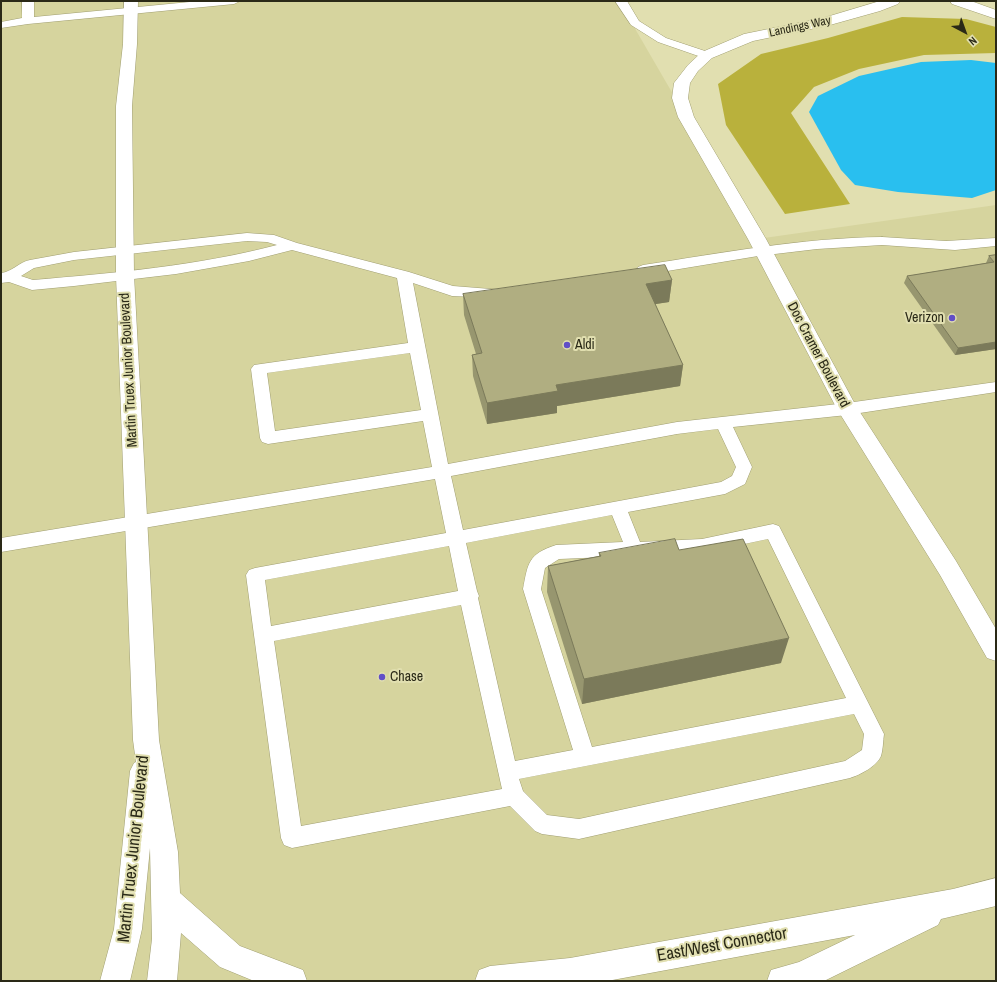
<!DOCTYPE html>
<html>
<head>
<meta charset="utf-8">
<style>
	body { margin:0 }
	#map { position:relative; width:997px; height:982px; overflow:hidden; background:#e1dfb0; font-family:"Archivo Narrow",sans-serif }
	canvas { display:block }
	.frame { position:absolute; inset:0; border:2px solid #2a2917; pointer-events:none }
	.north { position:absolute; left:945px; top:12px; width:40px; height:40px; -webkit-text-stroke:3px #e1dfb0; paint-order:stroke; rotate:139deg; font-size:11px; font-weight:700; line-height:16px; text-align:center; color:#2a2917 }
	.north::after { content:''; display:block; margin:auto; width:14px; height:18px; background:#2a2917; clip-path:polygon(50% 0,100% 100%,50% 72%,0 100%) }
</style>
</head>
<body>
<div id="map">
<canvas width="997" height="982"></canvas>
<div class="frame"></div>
<div class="north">N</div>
</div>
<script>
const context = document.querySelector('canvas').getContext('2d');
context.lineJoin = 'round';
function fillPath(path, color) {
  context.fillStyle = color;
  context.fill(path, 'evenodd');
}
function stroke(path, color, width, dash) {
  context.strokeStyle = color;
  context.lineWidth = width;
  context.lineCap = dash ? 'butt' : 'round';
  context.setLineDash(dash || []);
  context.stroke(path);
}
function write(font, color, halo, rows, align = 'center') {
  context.font = font + ' "Archivo Narrow",sans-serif';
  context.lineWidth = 4;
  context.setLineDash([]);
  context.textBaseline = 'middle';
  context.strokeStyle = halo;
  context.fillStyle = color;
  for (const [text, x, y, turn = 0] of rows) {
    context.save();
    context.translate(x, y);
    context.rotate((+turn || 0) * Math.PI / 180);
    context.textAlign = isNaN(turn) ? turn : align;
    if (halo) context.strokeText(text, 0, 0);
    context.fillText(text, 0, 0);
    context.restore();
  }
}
fillPath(new Path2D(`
	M1,1H619L757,239L996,205V981H1Z`), '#d6d49e');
fillPath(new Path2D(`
	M902,17L966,19L996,27V53L924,55L859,69L814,87L791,113L850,204L785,214L726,125L718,84L761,54L828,38Z`), '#b9b13c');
fillPath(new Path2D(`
	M971,60L996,63V190L972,198L898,192L855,185L841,170L809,112L818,96L859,76L921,62Z`), '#29bfef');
const lane = new Path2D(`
	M22,1H34V17L200,1H240L234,4L28,24L1,28V22L22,18Z
	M615,1H627L639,21L666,38L711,53L713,55L711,57L707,59L658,42L631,25Z
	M247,233L274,235L297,243L409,272L453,286L503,290L505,293L503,296L498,298L452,296L413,283L448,464L677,422L847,403L996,382V392L847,415L733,427L752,467L745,484L725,494L628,512L640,542L702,539L773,524L779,526L884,734C883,741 883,750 881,756C877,766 860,775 850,778L579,839L542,834L535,831L510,806L292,848L284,845L281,838L246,575L249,570L255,568L446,533L435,479L1,552V538L432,467L423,421L268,444L262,442L260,438L251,369L254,365L408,343L397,278L292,250L249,261L176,274L74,286L32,290L9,282L1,283V273C12,272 19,262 30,260L74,252ZM247,241L267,242L277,245C197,266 114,273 33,280L21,276L34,268L74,260ZM410,353L421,410L275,431L267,373ZM718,429L736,467L732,476L721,482L463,530L451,476L677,434ZM612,515L623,542L556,545C528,554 528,563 523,589L573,750L515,761L478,598L479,596L477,591L466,543ZM768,539L846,698L592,747L541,589L545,568L559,559L702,553ZM449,546L458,591L271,626L265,580ZM461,605L502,789L301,826L274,641ZM854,714L864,734L862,750L845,761L579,819L547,815L523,791L519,779Z
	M882,237L946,241L996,238V246L955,250L882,245L817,249L758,256L643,275L638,273L636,270L638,267L643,265C722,253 801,238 882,237Z`);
const street = new Path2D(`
	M124,1H138L137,44L132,106L134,275L159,740L178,852L180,893L240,946L303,970L307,981H254L220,967L181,933L177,981H147L152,939L150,848L142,929L130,981H100L114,929L130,771L134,763L136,762L133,740L116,275V106L123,44Z
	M880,1H900L898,4L880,11L830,25L753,41L712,58L698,71L690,83L688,98L694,117L766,239L856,406L956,561L996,629V661L987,658L940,575L837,409L748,239L678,117L672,98L674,83L688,65L702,52L744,34L823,18Z
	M950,1H971L996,10V19L952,4Z
	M996,878V906L941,919L938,925L824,981H767L771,970L799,962L855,935L607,981H475L479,970L490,966L570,958L953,889Z`);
stroke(lane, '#a19f72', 1);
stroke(street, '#a19f72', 1);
fillPath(lane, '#fff');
fillPath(street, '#fff');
fillPath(new Path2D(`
	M996,255V349L955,355L904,283L907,276L986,263L989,256Z
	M672,280L669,302L655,304L683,365L680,386L557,406V413L487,424L473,376L472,355L476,354L464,315L463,294Z
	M679,550L781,663L582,704L547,592L548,566L599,556V553Z`), '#97966f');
fillPath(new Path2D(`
	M672,280L669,302L643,306L646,284Z
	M996,342V349L955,355L958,348Z
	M683,365L680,386L557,406V413L487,424V403L556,385Z
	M789,638L781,663L582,704L584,679Z`), '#7b7a5a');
const building = new Path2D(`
	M996,255V342L958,348L907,276L994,262L989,256Z
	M665,265L672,280L646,284L683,365L556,385L558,391L487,403L472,355L482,353L463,294Z
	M675,539L679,550L743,539L789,638L584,679L548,566L601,556L599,553Z`);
fillPath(building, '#b0ae81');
stroke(building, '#7b7a5a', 1);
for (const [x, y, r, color] of [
	[952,318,4,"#614ec7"],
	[567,345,4,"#614ec7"],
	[382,677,4,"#614ec7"]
]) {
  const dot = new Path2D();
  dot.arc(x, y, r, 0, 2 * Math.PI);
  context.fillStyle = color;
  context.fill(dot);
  stroke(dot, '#e1dfb0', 1.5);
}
write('12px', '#2a2917', '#e1dfb0', [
	["Landings Way",800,27,-12]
]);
write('14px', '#2a2917', '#e1dfb0', [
	["Verizon",944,318,"right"],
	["Aldi",575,345],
	["Chase",390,677]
], 'left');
write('14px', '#2a2917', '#e1dfb0', [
	["Doc Cramer Boulevard",818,355,62],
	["Martin Truex Junior Boulevard",129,370,-93]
]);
write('17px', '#2a2917', '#e1dfb0', [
	["Martin Truex Junior Boulevard",134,849,-84],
	["East/West Connector",722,945,-10]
]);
</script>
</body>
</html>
